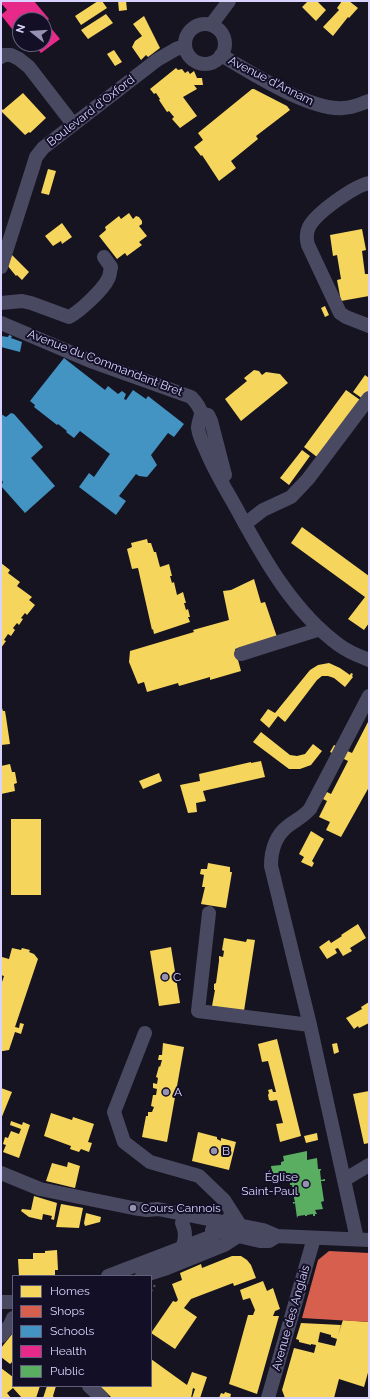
<!DOCTYPE html>
<html>
<head>
<meta charset="utf-8">
<style>
	body { margin:0 }
	#map { position:relative; width:370px; height:1399px; overflow:hidden; background:#161421; font-family:Raleway,sans-serif }
	canvas { display:block }
	.frame { position:absolute; inset:0; border:2px solid #d9d4ff; pointer-events:none }
	.legend { position:absolute; left:12px; top:1275px; width:140px; height:112px; box-sizing:border-box; background:#130f26; border:1px solid #625e7d; margin:0; padding:5px 7px; list-style:none; font-size:12px; color:#d9d4ff }
	.legend li { display:flex; align-items:center; gap:8px; height:20px }
	.legend b { width:20px; border:1px solid #625e7d }
	.north { position:absolute; left:12px; top:12px; width:40px; height:40px; box-sizing:border-box; background:#130f26; border:1px solid #625e7d; border-radius:50%; rotate:287deg; font-size:11px; font-weight:700; line-height:16px; text-align:center; color:#d9d4ff }
	.north::after { content:''; display:block; margin:auto; width:14px; height:18px; background:#9591b1; clip-path:polygon(50% 0,100% 100%,50% 72%,0 100%) }
</style>
</head>
<body>
<div id="map">
<canvas width="370" height="1399"></canvas>
<div class="frame"></div>
<ul class="legend">
<li><b style="height:11px;background:#f6d55c"></b>Homes</li>
<li><b style="height:11px;background:#d6604d"></b>Shops</li>
<li><b style="height:11px;background:#4393c3"></b>Schools</li>
<li><b style="height:11px;background:#e7298a"></b>Health</li>
<li><b style="height:11px;background:#5aae61"></b>Public</li>
</ul>
<div class="north">N</div>
</div>
<script>
const context = document.querySelector('canvas').getContext('2d');
context.lineJoin = 'round';
function fillPath(path, color) {
  context.fillStyle = color;
  context.fill(path, 'evenodd');
}
function stroke(path, color, width, dash) {
  context.strokeStyle = color;
  context.lineWidth = width;
  context.lineCap = dash ? 'butt' : 'round';
  context.setLineDash(dash || []);
  context.stroke(path);
}
function write(font, color, halo, rows, align = 'center') {
  context.font = font + ' Raleway,sans-serif';
  context.lineWidth = 4;
  context.setLineDash([]);
  context.textBaseline = 'middle';
  context.strokeStyle = halo;
  context.fillStyle = color;
  for (const [text, x, y, turn = 0] of rows) {
    context.save();
    context.translate(x, y);
    context.rotate((+turn || 0) * Math.PI / 180);
    context.textAlign = isNaN(turn) ? turn : align;
    if (halo) context.strokeText(text, 0, 0);
    context.fillText(text, 0, 0);
    context.restore();
  }
}
fillPath(new Path2D(`
	M98,1H102L107,8L81,25L75,16Z
	M118,1H126L127,10L119,11Z
	M308,1H317L326,10L316,21L302,7Z
	M342,1H349L358,8L349,18L348,17L333,36L323,27L339,10L337,8Z
	M106,14L113,23L88,39L81,30Z
	M144,16L160,48L148,57L146,55L141,60L132,47L135,41L142,36L133,24Z
	M114,50L122,62L115,66L107,54Z
	M176,68L178,70L182,69L185,73L188,71L190,74L194,71L197,78H202L203,85H194L197,89L183,97L197,116L180,128L172,119L174,117L169,111L167,112L159,100L160,99L156,93L154,94L150,89Z
	M252,89H254L287,106L290,110L256,136L258,139L231,161L236,168L219,181L202,155L201,156L194,147L203,140L198,133Z
	M23,93L46,118L30,133L29,132L25,135L1,111V108L3,110Z
	M48,169L56,171L49,195L41,193Z
	M129,213L133,219L136,216L139,217L142,221V224L139,226L147,236L139,242L142,245L127,256L125,253L117,259L99,236L106,230L105,227L119,216L121,219Z
	M62,223L72,237L62,244L61,241L53,246L45,236Z
	M362,229L366,250L362,251L365,274H369V296L341,301L337,280L341,279L337,255L333,256L330,235Z
	M12,255L29,272L22,280L17,275L16,276L7,265Z
	M325,306L329,315L325,317L321,308Z
	M254,370L259,371L262,375L266,372L280,374L288,383L241,421L225,399L247,381L244,378Z
	M365,375L369,378V392L363,399L353,392Z
	M346,390L363,402L321,460L304,447Z
	M302,450L310,456L289,485L280,478Z
	M302,527L369,576V623L364,630L348,619L365,597L291,543Z
	M147,539L148,543H151L154,552H156L160,567L169,564L172,576H170L172,583L174,582L177,595L183,592L186,603H184L186,610L188,609L190,617H188L190,622L154,634L153,629L152,630L138,568L132,569L127,549L132,547L131,543Z
	M1,563L10,570L8,573L20,582L17,586L32,597L29,600L35,605L27,615L25,613L21,618L23,619L19,625L17,623L13,628L15,630L11,636L8,634L4,640L6,641L1,648Z
	M254,579L261,603L265,602L277,637L235,649L241,671L210,680V677L179,686L178,683L147,692L144,682L138,684L129,662L130,651L194,632L193,630L229,620L223,591L231,590Z
	M329,663L340,668L350,675L351,673L353,674L352,676L353,677L345,687L334,678L328,676H322L317,680L285,722L278,716L269,728L260,720L268,709L275,713L310,670L318,665Z
	M1,705L3,711H5L6,717L10,744L1,745Z
	M369,720V787L341,837L326,830L330,822L319,817L327,801L323,799L327,792L331,794L348,761L330,752L334,745L352,753Z
	M261,732L290,755L297,756L305,754L313,744L322,751L311,765L300,769H289L253,742Z
	M261,761L265,777L203,791L206,801L196,803L197,812L188,813L180,785L200,781L199,774L251,762V763Z
	M10,764L12,772H15L17,783L14,784L15,791L1,794V766Z
	M159,773L162,781L143,789L139,781Z
	M11,819H41V895H11Z
	M311,831L324,839L312,861L314,863L312,867L301,862L304,857L299,854Z
	M208,863L230,867V872H232L226,908L201,904L205,887H202L204,875L200,874L201,869H207Z
	M358,924L366,938L350,948L352,951L343,956L338,948L335,949L337,953L327,959L319,947L329,940L331,943L342,936L341,935Z
	M224,938L246,942L247,939L255,940L244,1011L212,1006L215,990H214V984L216,983L219,961V956L223,957L224,951L222,950Z
	M171,947L180,1003L159,1006L150,951Z
	M12,948L21,950L22,948L30,950L29,952L34,954L38,959L15,1027L19,1028L20,1023L24,1024L21,1034L15,1032L9,1050L3,1051H1V985L4,976L1,975V960L2,957L9,959Z
	M369,1002V1023L359,1028L358,1026L354,1029L346,1018L362,1009L361,1007Z
	M277,1039L301,1136L280,1142L276,1124L283,1123L277,1100L271,1101L269,1100L268,1095L269,1093L268,1090L272,1089L273,1092H276L268,1061L262,1062L258,1044Z
	M163,1043L184,1047L167,1142L142,1137L146,1116H148V1112H152L154,1107L151,1106L153,1095H156L157,1089L153,1088V1083L157,1084L158,1078L156,1077L159,1066L160,1067L162,1060H158L159,1055H162Z
	M337,1043L339,1052L334,1054L332,1044Z
	M1,1088L12,1092L1,1119Z
	M369,1091V1143L364,1144L353,1094Z
	M51,1113L72,1120L73,1117L94,1124L88,1142L92,1143L89,1152L81,1149L79,1152L70,1149L71,1146L44,1136Z
	M11,1121L22,1125L23,1122L30,1125L19,1158L3,1152L6,1145L3,1144L5,1137L8,1138L11,1131L19,1134L21,1129L10,1125Z
	M198,1132L217,1137V1139L221,1141V1138L236,1142L229,1170L192,1161Z
	M317,1133L318,1140L306,1143L304,1136Z
	M68,1162L80,1166L75,1188L46,1181L52,1163L67,1167Z
	M34,1196L57,1203L54,1220L51,1219L52,1216L43,1214L42,1220L29,1217L21,1211L22,1209L31,1210Z
	M61,1204L83,1208L79,1228L56,1227Z
	M86,1213L101,1217L100,1222L85,1226L84,1223Z
	M57,1250L58,1270H55V1276H19L18,1259H33V1253H45V1251Z
	M232,1256H241L247,1260L251,1265L256,1278L234,1286L233,1283L191,1299L184,1308L197,1317L175,1349L151,1333L173,1301L176,1302L178,1300L172,1284L182,1280L180,1273L201,1264L202,1268Z
	M263,1281L267,1291L273,1288L280,1309L275,1311L273,1316H279L257,1394L229,1384L248,1315H253L255,1310L250,1298L243,1300L240,1290Z
	M343,1320L369,1322V1369L364,1387L339,1379L334,1398H285L282,1390L294,1348L314,1353L316,1345L311,1344V1345L299,1342V1340L296,1339L301,1323L341,1325L338,1335ZM320,1332L331,1335V1337L337,1339L335,1346L318,1342Z
	M13,1333V1361L10,1364L1,1357V1348Z
	M151,1359L187,1385L192,1372L207,1377L200,1398H192L195,1389L193,1388L191,1398H112L100,1386H151Z
	M1,1368L13,1377V1386H40L36,1398H22L13,1388L7,1393L11,1398H1Z
	M47,1386H56L53,1396L54,1398H43Z
	M225,1392L231,1394L230,1398H219L221,1393L224,1394Z`), '#f6d55c');
fillPath(new Path2D(`
	M329,1251L369,1253V1322L302,1318L318,1260Z`), '#d6604d');
fillPath(new Path2D(`
	M9,335L12,336L11,338L22,342L20,352L1,347V336L8,337Z
	M64,358L105,390L108,386L118,394L122,391L126,394L124,399L126,400L133,390L146,399L148,396L184,424L174,437L168,433L151,455L157,465L147,477L139,476L136,474L119,496L126,501L116,515L79,487L89,473L94,477L110,454L80,431L74,438L66,432L67,431L58,424L57,425L34,407L35,405L30,401Z
	M11,413L14,414L43,447L31,458L55,486L25,513L1,486L3,482L1,479V414L6,417Z`), '#4393c3');
fillPath(new Path2D(`
	M3,1H34L49,19L46,22L60,39L41,53L33,44H44V20H20V39L1,15L7,10L1,3Z`), '#e7298a');
fillPath(new Path2D(`
	M307,1151V1160L317,1158L318,1169H321V1170L320,1171L321,1180L325,1179V1181H321L324,1201L321,1202L323,1209L315,1210L317,1214H315V1216H313V1214L307,1215V1216H305V1215L298,1216L297,1218L295,1203L293,1204V1202H295L293,1194L292,1195V1193H293L292,1185H290V1183H292L291,1176L289,1173H286V1174L285,1175V1173L272,1174L271,1166L281,1165V1162L284,1161L283,1156Z`), '#5aae61');
stroke(new Path2D(`
	M151,1291L155,1285`), '#44505f', 2.5, [2, 3]);
stroke(new Path2D(`
	M185 44a20 20 0 1 1 40 0a20 20 0 1 1-40 0Z
	M211,25L229,1
	M221,55C250,72 310,111 343,108C352,108 360,104 369,101
	M1,57L4,55H11L19,59L29,67L73,124
	M369,183C354,186 316,213 309,227C306,233 306,238 308,245L340,313L346,317L369,326
	M1,267L33,167L36,157L43,148L157,60L176,49L185,46
	M1,303L22,301L31,303L69,317C79,312 103,290 108,279C110,276 110,271 111,267L104,257
	M1,323L93,362L191,397C195,401 200,407 201,413C201,417 198,423 198,428C199,435 202,442 205,448C214,471 227,491 239,513C265,561 294,612 339,645C348,652 359,656 369,660
	M201,413L208,415L211,421L225,475
	M245,524L263,510L291,497L308,479L369,398
	M241,654L320,629
	M209,913L198,1011L310,1025
	M145,1033L114,1112L124,1142L150,1162L199,1176L224,1200L240,1225
	M1,1173L40,1189L133,1208L147,1210L158,1209L263,1230L277,1236L369,1240
	M344,1180L369,1165
	M212,1230L260,1241H269L277,1236
	M357,1239L310,1025L271,866C271,851 275,836 288,826C296,820 303,817 310,809L369,696
	M182,1248C186,1239 186,1231 182,1223
	M108,1276L210,1237C219,1231 226,1226 230,1216
	M142,1276L167,1268L224,1245L238,1236
	M1,1302H13
	M1,1336L10,1325L13,1318
	M89,1386L102,1398
	M268,1398L314,1238`), '#4a4962', 14);
for (const [x, y, r, color] of [
	[165,977,4,"#9591b1"],
	[166,1092,4,"#9591b1"],
	[214,1151,4,"#9591b1"],
	[306,1184,4,"#9591b1"],
	[133,1208,4,"#9591b1"]
]) {
  const dot = new Path2D();
  dot.arc(x, y, r, 0, 2 * Math.PI);
  context.fillStyle = color;
  context.fill(dot);
  stroke(dot, '#130f26', 1.5);
}
write('12px', '#d9d4ff', '#130f26', [
	["Avenue d'Annam",271,81,27],
	["Boulevard d'Oxford",91,111,-38],
	["Avenue du Commandant Bret",105,363,21],
	["Avenue des Anglais",291,1318,-74]
]);
write('12px', '#d9d4ff', '#130f26', [
	["C",173,977],
	["A",174,1092],
	["B",222,1151],
	["Église",298,1177,"right"],
	["Saint-Paul",298,1191,"right"],
	["Cours Cannois",141,1208]
], 'left');
</script>
</body>
</html>
